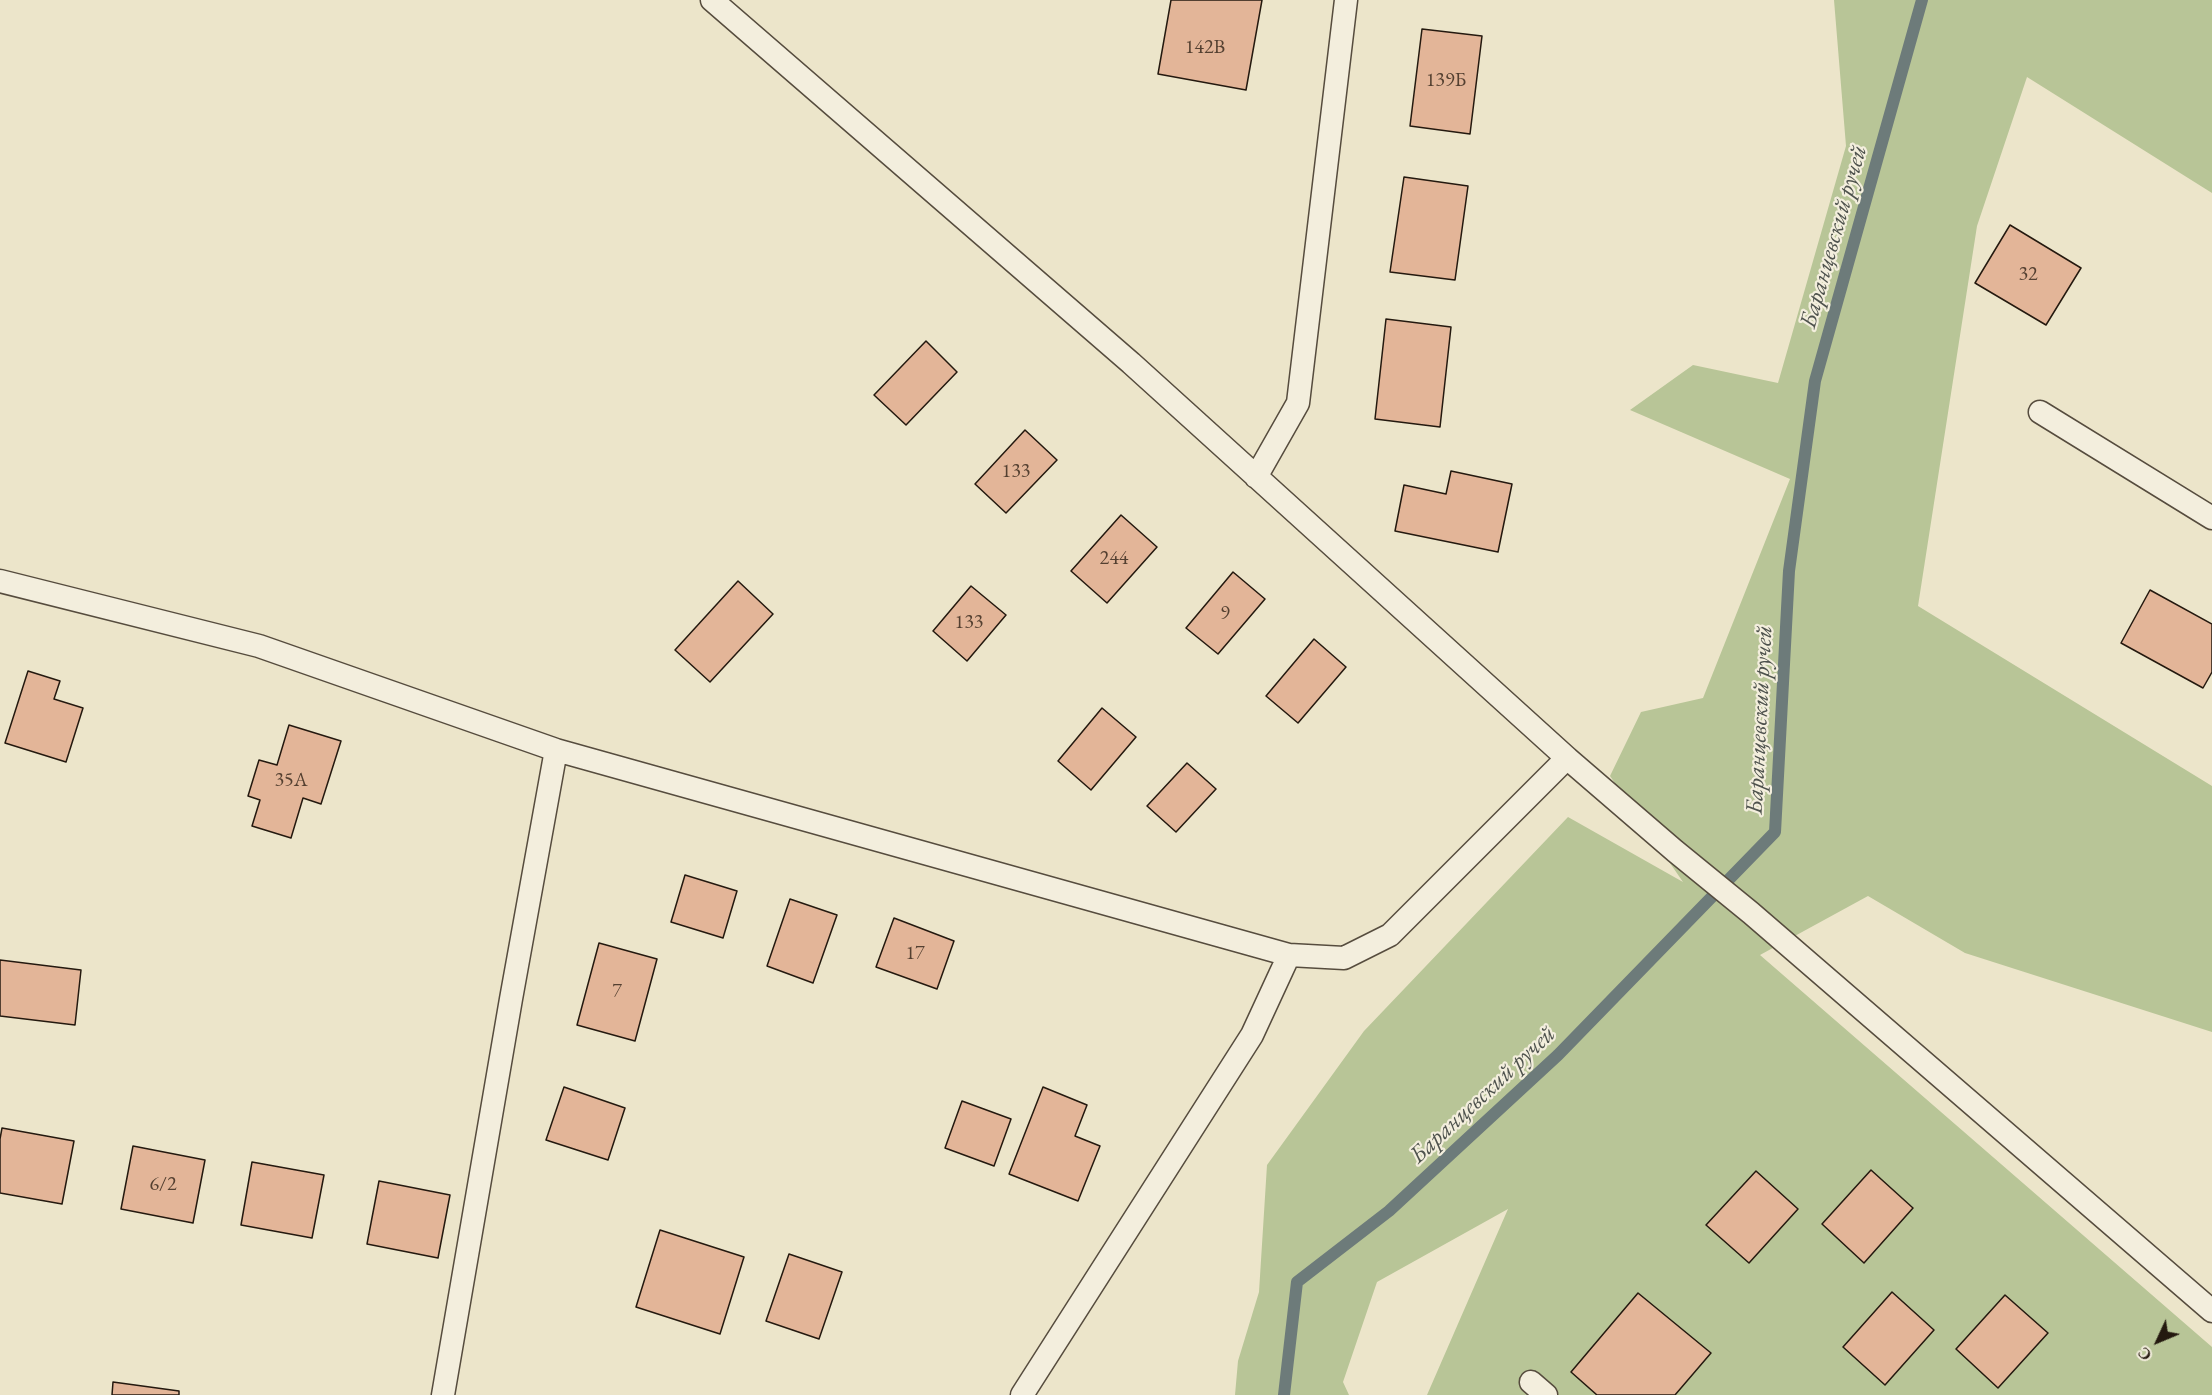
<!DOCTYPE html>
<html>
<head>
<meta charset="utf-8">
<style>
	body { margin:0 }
	#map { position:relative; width:2212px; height:1395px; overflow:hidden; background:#ece5ca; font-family:"EB Garamond",serif }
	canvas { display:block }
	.north { position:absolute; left:2128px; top:1311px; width:60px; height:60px; -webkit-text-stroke:4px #f3eedd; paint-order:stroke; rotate:226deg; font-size:16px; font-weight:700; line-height:24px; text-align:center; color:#24190f }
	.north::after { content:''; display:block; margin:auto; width:21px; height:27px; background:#24190f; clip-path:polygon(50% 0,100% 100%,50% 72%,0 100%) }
</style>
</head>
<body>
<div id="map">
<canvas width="2212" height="1395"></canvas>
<div class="north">С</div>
</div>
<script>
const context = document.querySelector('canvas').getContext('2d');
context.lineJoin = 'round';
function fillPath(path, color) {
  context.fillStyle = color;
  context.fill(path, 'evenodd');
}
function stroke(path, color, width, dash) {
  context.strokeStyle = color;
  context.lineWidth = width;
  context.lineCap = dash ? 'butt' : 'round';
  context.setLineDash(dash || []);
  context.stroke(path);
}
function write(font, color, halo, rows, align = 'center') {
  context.font = font + ' "EB Garamond",serif';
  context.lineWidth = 4.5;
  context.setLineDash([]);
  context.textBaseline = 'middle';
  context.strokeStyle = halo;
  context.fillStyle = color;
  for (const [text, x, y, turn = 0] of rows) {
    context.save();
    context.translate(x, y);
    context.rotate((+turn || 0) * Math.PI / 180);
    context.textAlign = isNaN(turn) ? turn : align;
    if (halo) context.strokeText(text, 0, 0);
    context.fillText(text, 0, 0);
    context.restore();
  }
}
fillPath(new Path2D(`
	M1834,0H2212V193L2027,77L1977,226L1918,606L2212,786V1032L1965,953L1868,896L1760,955L2212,1347V1395H1427L1508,1209L1377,1282L1343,1382L1349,1395H1235L1238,1361L1259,1292L1267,1165L1364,1031L1568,817L1683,882L1610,776L1641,712L1703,698L1790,479L1630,410L1693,365L1778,383L1846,146Z`), '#b8c597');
stroke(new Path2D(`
	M1284,1395L1297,1282L1389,1211L1558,1055L1775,832L1789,571L1815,381L1922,0`), '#6d7b7a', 12);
const building = new Path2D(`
	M1171,0H1262L1246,90L1158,74Z
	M1422,29L1482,36L1470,134L1410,126Z
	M1404,177L1468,186L1455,280L1390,272Z
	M2010,225L2081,268L2046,325L1975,283Z
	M1386,319L1451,327L1440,427L1375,419Z
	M926,341L957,372L906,425L874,395Z
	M1025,430L1057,460L1006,513L975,484Z
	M1451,471L1512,484L1498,552L1395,531L1404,485L1446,494Z
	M1121,515L1157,547L1107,603L1071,571Z
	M1233,572L1265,599L1218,654L1186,628Z
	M738,581L773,614L710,682L675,650Z
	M971,586L1006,615L967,661L933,631Z
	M2150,590L2212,624V672L2203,688L2121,643Z
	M1314,639L1346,667L1298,723L1266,696Z
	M28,671L60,681L54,699L83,708L66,762L5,743Z
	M1102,708L1136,737L1091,790L1058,761Z
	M289,725L341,741L321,804L303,798L291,838L252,826L260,800L248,796L259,760L277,765Z
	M1187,763L1216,789L1176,832L1147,806Z
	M685,875L737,891L723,938L671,922Z
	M790,899L837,915L813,983L767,966Z
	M894,918L954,941L937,989L876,967Z
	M599,943L657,959L635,1041L577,1025Z
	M0,960L81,970L75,1025L0,1016Z
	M564,1087L625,1108L608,1160L546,1140Z
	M1043,1087L1087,1105L1075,1136L1100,1146L1078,1201L1009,1174Z
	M962,1101L1011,1119L994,1166L945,1148Z
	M2,1128L74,1141L62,1204L0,1193V1139Z
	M133,1146L205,1160L193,1223L121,1209Z
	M252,1162L324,1175L312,1238L241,1225Z
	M1871,1170L1913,1208L1864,1263L1822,1224Z
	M1756,1171L1798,1209L1749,1263L1706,1225Z
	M379,1181L450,1195L438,1258L367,1244Z
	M660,1230L744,1257L720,1334L636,1307Z
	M789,1254L842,1272L819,1339L766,1321Z
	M1892,1292L1934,1330L1885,1385L1843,1347Z
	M1638,1293L1711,1353L1675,1395H1597L1571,1372Z
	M2005,1295L2048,1333L1998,1388L1956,1349Z
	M113,1382L179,1391V1395H112Z`);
fillPath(building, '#e3b598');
stroke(building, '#24190f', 1.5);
const service = new Path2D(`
	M712,0L1131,363L1567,758
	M2040,412L2212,518
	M1256,477L1298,403L1346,0
	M0,581L259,646L556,750L1289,955L1252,1035L1022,1395
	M1289,955L1344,958L1390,935L1567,758L1675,851L1751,913L2212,1311
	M1531,1382L1546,1395
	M443,1395L511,999L556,750`);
stroke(service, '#564c3e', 25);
stroke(service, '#f3eedd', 22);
write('20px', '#544031', null, [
	["142В",1205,48],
	["139Б",1446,81],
	["32",2028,275],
	["133",1016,472],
	["244",1114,559],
	["9",1225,614],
	["133",969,623],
	["35А",291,781],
	["17",915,954],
	["7",617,992],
	["6/2",163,1185]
]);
write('italic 24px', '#4e524d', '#f3eedd', [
	["Баранцевский ручей",1834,237,-74],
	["Баранцевский ручей",1760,720,-87],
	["Баранцевский ручей",1483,1095,-43]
]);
</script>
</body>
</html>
